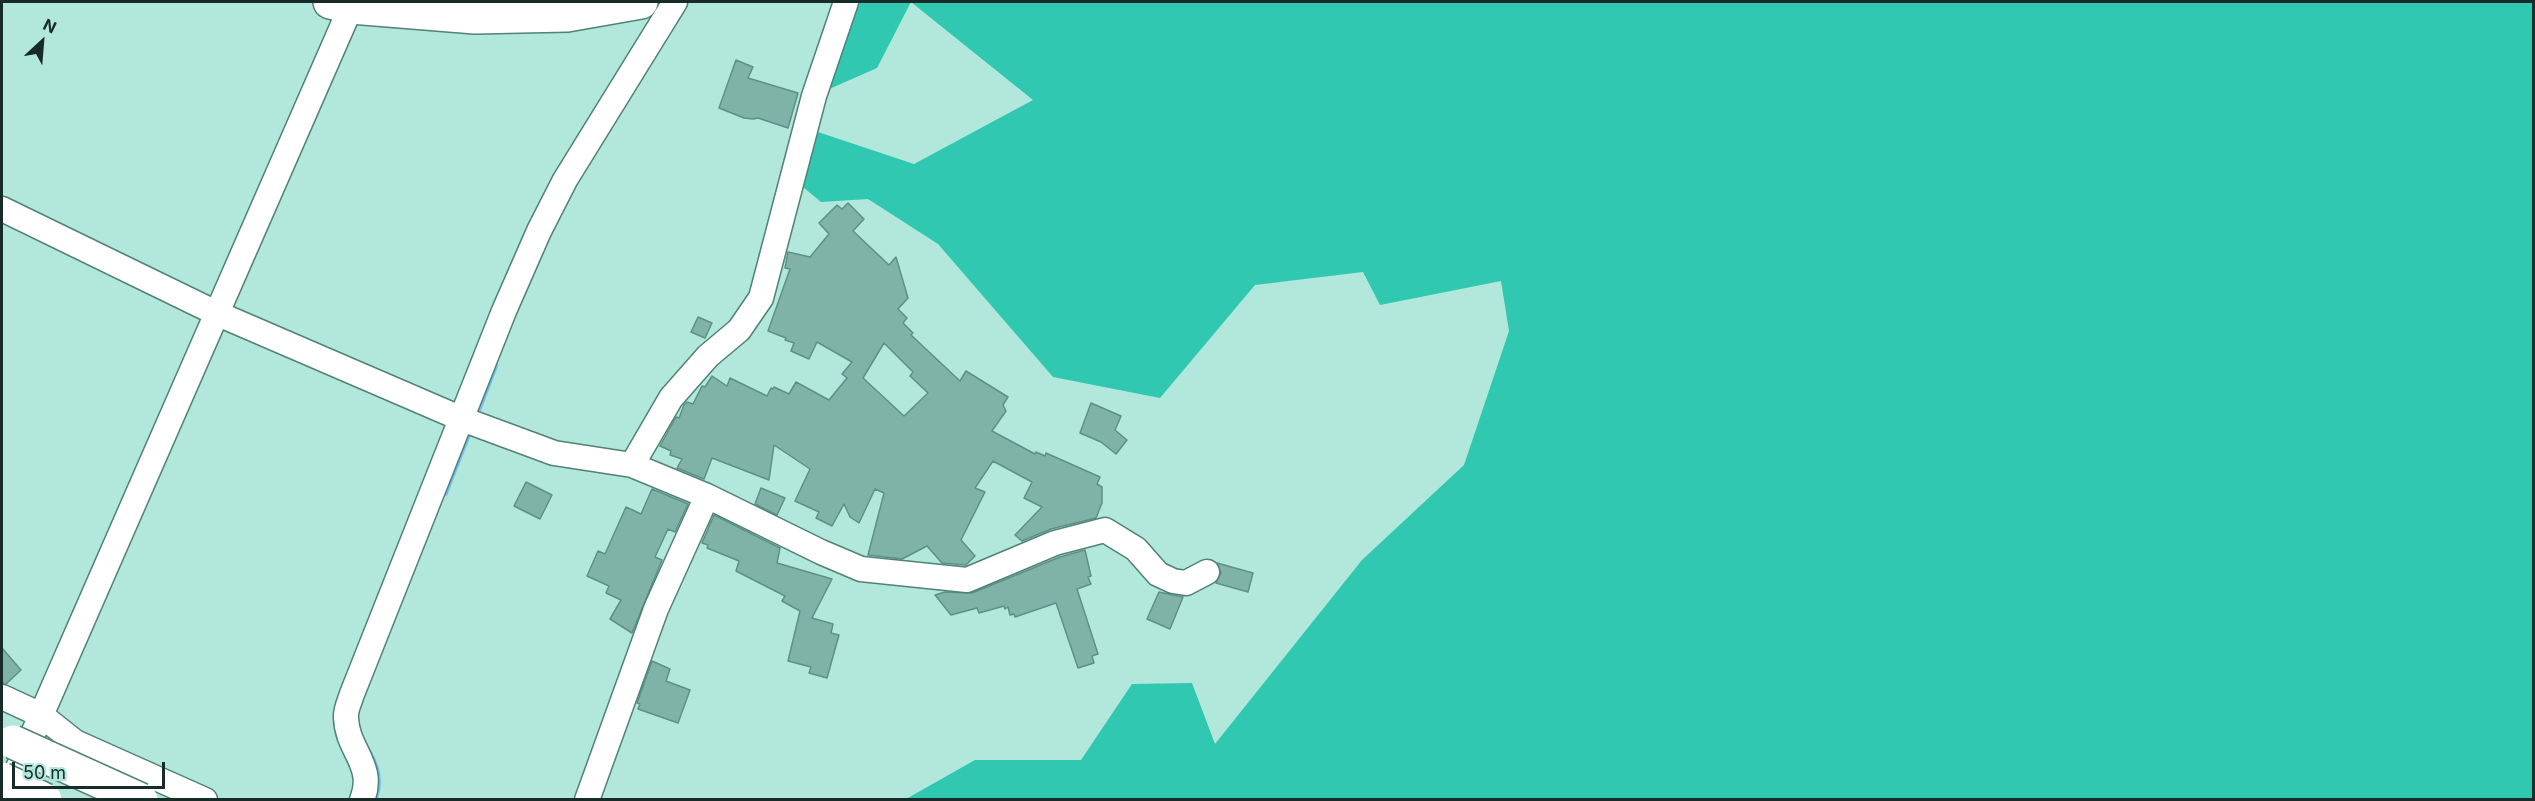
<!DOCTYPE html>
<html>
<head>
<meta charset="utf-8">
<style>
	body { margin:0 }
	#map { position:relative; width:2535px; height:801px; overflow:hidden; background:#b2e7db; font-family:Inter,sans-serif }
	canvas { display:block }
	.frame { position:absolute; inset:0; border:3px solid #172c28; pointer-events:none }
	.north { position:absolute; left:12px; top:12px; width:60px; height:60px; -webkit-text-stroke:4px #b2e7db; paint-order:stroke; rotate:26deg; font-size:16px; font-weight:700; line-height:24px; text-align:center; color:#172c28 }
	.north::after { content:''; display:block; margin:auto; width:21px; height:27px; background:#172c28; clip-path:polygon(50% 0,100% 100%,50% 72%,0 100%) }
	.scale { position:absolute; left:12px; top:762px; width:153px; height:27px; box-sizing:border-box; border:3px solid #172c28; border-top:0; padding-left:8px; font-size:18px; line-height:21px; white-space:nowrap; color:#172c28; -webkit-text-stroke:4px #b2e7db; paint-order:stroke }
</style>
</head>
<body>
<div id="map">
<canvas width="2535" height="801"></canvas>
<div class="frame"></div>
<div class="north">N</div>
<div class="scale">50 m</div>
</div>
<script>
const context = document.querySelector('canvas').getContext('2d');
context.lineJoin = 'round';
function fillPath(path, color) {
  context.fillStyle = color;
  context.fill(path, 'evenodd');
}
function stroke(path, color, width, dash) {
  context.strokeStyle = color;
  context.lineWidth = width;
  context.lineCap = dash ? 'butt' : 'round';
  context.setLineDash(dash || []);
  context.stroke(path);
}
fillPath(new Path2D(`
	M855,2H911L877,68L827,90Z
	M911,2H2533V799H906L975,760H1081L1132,684L1192,683L1215,744L1362,560L1464,465L1509,331L1501,281L1380,305L1363,272L1255,285L1160,398L1053,377L938,244L868,199L821,202L803,187L818,132L914,164L1033,100Z`), '#30c8b1');
stroke(new Path2D(`
	M475,418L495,366
	M445,493L471,427
	M369,753C378,768 381,784 374,800`), '#74bcee', 6);
const building = new Path2D(`
	M736,60L753,67L748,78L798,93L788,128L758,118L753,119L744,118L719,108Z
	M848,203L864,219L853,231L889,265L896,257L908,298L898,309L907,318L903,323L913,333L911,335L960,381L966,371L1008,397L1003,405L1006,411L992,431L1035,454L1036,452L1045,456L1046,453L1100,477L1097,484L1102,487V503L1096,518L1051,529L1022,541L1015,535L1042,507L1024,498L1032,482L993,461L975,488L985,492L961,540L975,556L966,565L942,563L927,546L902,559L868,555L884,493L875,489L859,523L850,517L844,504L832,526L816,518L819,512L795,501L810,469L774,445L769,480L712,458L704,479L677,468L682,459L670,455L671,451L660,446L676,417L679,418L684,405L687,402L693,404L702,386L705,387L712,376L727,386L730,378L767,396L771,388L773,389L774,387L789,394L796,382L829,400L847,378L842,374L852,362L817,342L809,359L791,351L794,343L785,340L786,338L768,331L790,269L785,268L788,252L810,257L829,234L819,223L837,205L842,209ZM884,343L913,372L910,376L928,393L904,416L863,378Z
	M698,317L712,323L705,338L691,332Z
	M1091,403L1121,416L1115,430L1127,440L1116,454L1101,442L1080,433Z
	M526,482L552,495L540,519L514,506Z
	M761,488L785,498L777,515L755,504Z
	M652,489L688,504L675,532L668,529L655,557L662,560L632,633L610,619L621,600L606,593L609,586L587,576L598,551L605,554L626,507L641,514Z
	M714,515L780,548L777,563L832,579L812,618L833,624L831,633L839,635L827,678L809,673L811,667L788,661L800,611L782,601L785,596L736,571L739,561L707,548L708,545L702,543Z
	M1085,550L1091,576L1088,577L1091,584L1077,589L1098,654L1092,656L1094,663L1078,668L1056,603L1015,617L1014,614L1010,615L1008,607L1005,609L1004,606L979,613L977,608L951,615L935,595L945,592L972,593L1060,557Z
	M1217,563L1253,573L1248,592L1216,583L1221,573Z
	M1159,592L1183,597L1170,629L1147,619Z
	M2,648L21,670L6,684L2,683Z
	M652,661L670,669L666,681L690,690L678,723L638,709L640,704L637,703Z`);
fillPath(building, '#7fb3a8');
stroke(building, '#5e9186', 1.5);
const street = new Path2D(`
	M2,209L216,313L462,419L554,453L632,465L707,496L821,552L861,569L967,580L1055,543L1105,530L1136,549L1158,574L1173,581L1186,583L1207,572
	M632,465L671,398L708,356L739,330L761,298L814,96L846,2
	M2,697L41,715L75,742L205,800
	M4,800L353,2
	M362,800C376,766 347,750 346,718C345,710 350,701 352,694L504,311L539,231L565,180L675,2
	M587,800L656,609L707,496`);
const secondary = new Path2D(`
	M330,2L351,7L475,17L567,15L641,2`);
stroke(street, '#508278', 27);
stroke(secondary, '#508278', 36);
stroke(street, '#fff', 24);
stroke(secondary, '#fff', 33);
const highwayBridge = new Path2D(`
	M13,742L141,800
	M2,779L45,800`);
stroke(highwayBridge, '#508278', 36, []);
stroke(highwayBridge, '#fff', 33);
</script>
</body>
</html>
